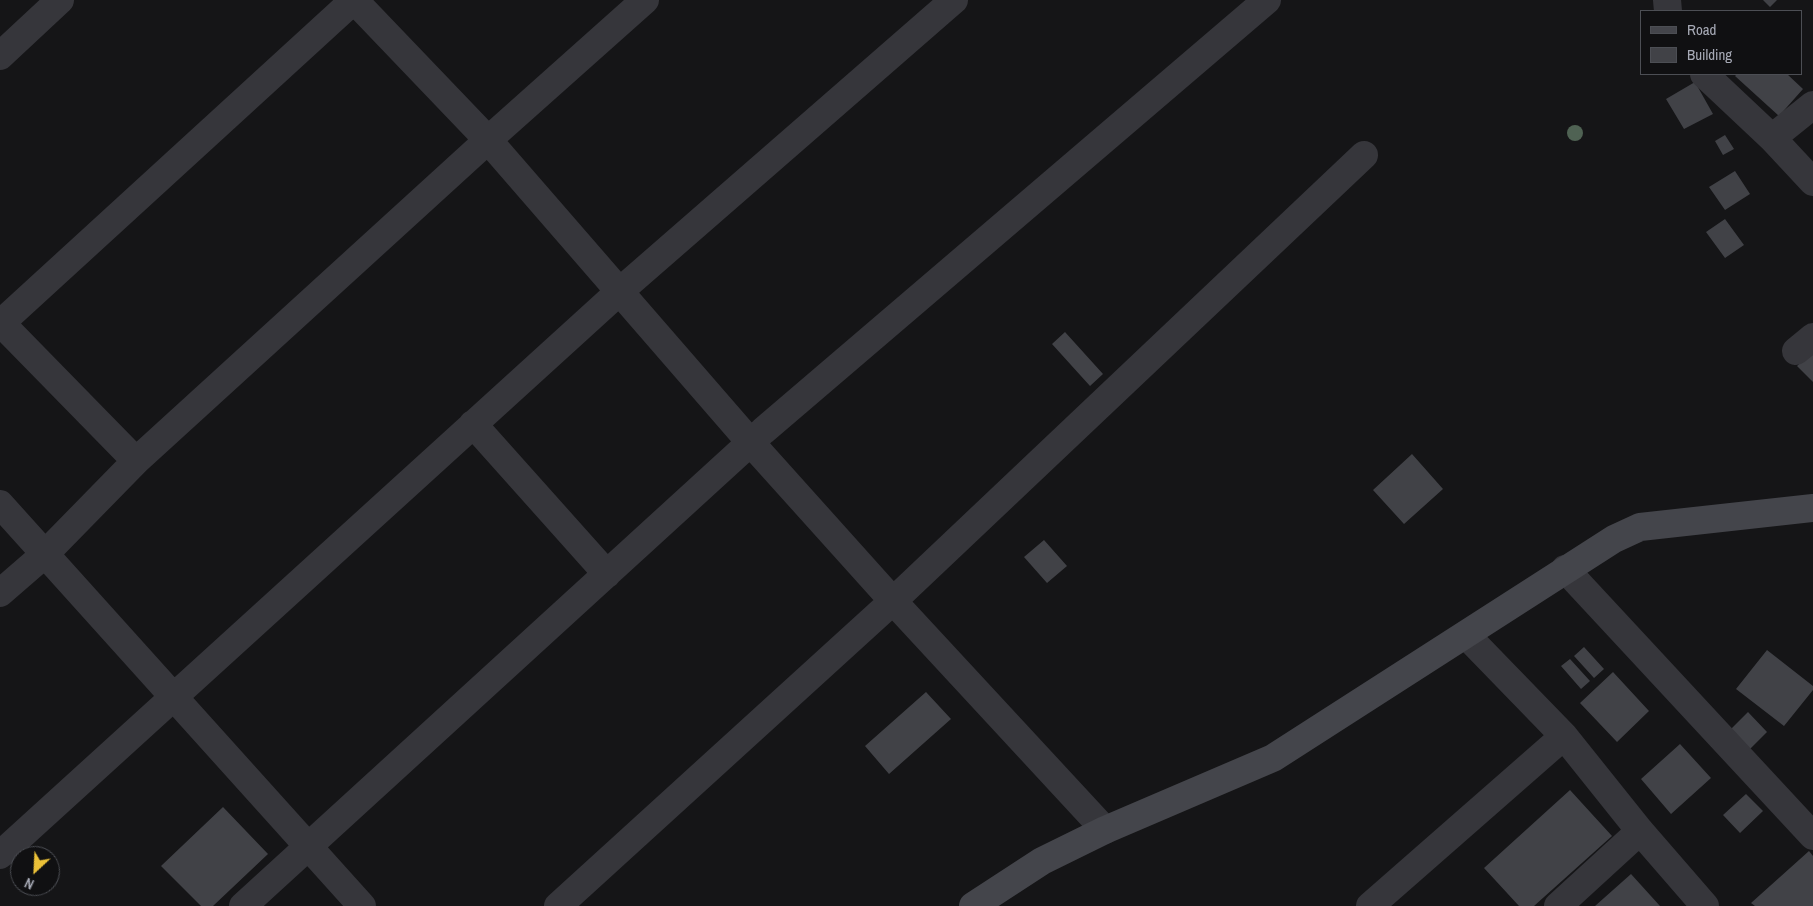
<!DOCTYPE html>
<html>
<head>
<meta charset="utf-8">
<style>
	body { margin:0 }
	#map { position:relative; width:1813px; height:906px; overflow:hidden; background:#151517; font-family:"Archivo Narrow",sans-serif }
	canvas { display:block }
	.legend { position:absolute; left:1640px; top:10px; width:162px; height:65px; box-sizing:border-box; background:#101012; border:1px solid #4c4e54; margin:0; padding:6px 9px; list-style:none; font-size:15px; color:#a7aab6 }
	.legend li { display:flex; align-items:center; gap:10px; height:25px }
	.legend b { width:25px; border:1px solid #4c4e54 }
	.north { position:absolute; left:10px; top:846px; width:50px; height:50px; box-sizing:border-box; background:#101012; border:1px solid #4c4e54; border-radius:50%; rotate:205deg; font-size:14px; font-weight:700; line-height:20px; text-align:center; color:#a7aab6 }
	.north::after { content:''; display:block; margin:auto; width:18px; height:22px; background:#ebc138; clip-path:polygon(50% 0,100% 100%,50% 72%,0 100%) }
</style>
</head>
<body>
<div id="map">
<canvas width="1813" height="906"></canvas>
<ul class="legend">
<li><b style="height:6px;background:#44454b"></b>Road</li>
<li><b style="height:14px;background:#414247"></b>Building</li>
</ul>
<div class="north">N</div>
</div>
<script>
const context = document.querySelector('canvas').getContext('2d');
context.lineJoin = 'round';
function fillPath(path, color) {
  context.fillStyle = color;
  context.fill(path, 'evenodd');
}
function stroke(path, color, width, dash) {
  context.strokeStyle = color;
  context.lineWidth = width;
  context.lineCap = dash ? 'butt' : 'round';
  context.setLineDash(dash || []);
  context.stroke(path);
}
fillPath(new Path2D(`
	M1763,0H1777L1770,7Z
	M1737,74H1787L1803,89L1779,116L1735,76Z
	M1695,82L1713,114L1684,129L1666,99Z
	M1725,135L1734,149L1723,155L1715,141Z
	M1735,171L1750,194L1725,210L1709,187Z
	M1725,219L1744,245L1725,258L1706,232Z
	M1065,332L1103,374L1090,386L1052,344Z
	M1813,351V382L1797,366Z
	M1412,454L1443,489L1404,524L1373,490Z
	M1044,540L1067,566L1047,583L1024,557Z
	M1584,647L1604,669L1594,678L1574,656Z
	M1767,650L1813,686V690L1784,726L1736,689Z
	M1570,659L1590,681L1581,689L1561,666Z
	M1613,672L1649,711L1617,742L1580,703Z
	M926,692L951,719L889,774L865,746Z
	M1748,712L1767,732L1745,754L1726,734Z
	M1680,744L1711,778L1671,814L1641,779Z
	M1570,790L1612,836L1534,906H1519L1484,868Z
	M1746,794L1763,811L1740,833L1723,815Z
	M223,807L268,854L213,906H201L161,866Z
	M1809,851L1813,856V906H1755L1751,903Z
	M1631,874L1660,906H1595Z`), '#414247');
stroke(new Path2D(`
	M354,0L488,140L751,443L893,601L1105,830
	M1667,0L1668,11
	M0,56L60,0
	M1704,74L1772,138L1813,182
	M1772,138L1813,105
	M0,322L136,461
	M1,323L354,0
	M1796,351L1813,337
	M473,424L607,574
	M0,504L362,906
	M1565,569L1813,836
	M0,593L45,554L136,461L488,140L645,0
	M1466,635L1564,736L1640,831L1705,906
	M0,855L620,291L954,0
	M243,906L763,431L1267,0
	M558,906L893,601L1364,155
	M1370,906L1564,736
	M1558,906L1640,831`), '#36363b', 28);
stroke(new Path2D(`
	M973,906L1042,861L1105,830L1273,758L1614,539L1640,527L1813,508`), '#44454b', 28);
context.fillStyle = '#4f6253';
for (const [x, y] of [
	[1575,133]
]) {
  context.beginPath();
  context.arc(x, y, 8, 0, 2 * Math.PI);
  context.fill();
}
</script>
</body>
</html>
